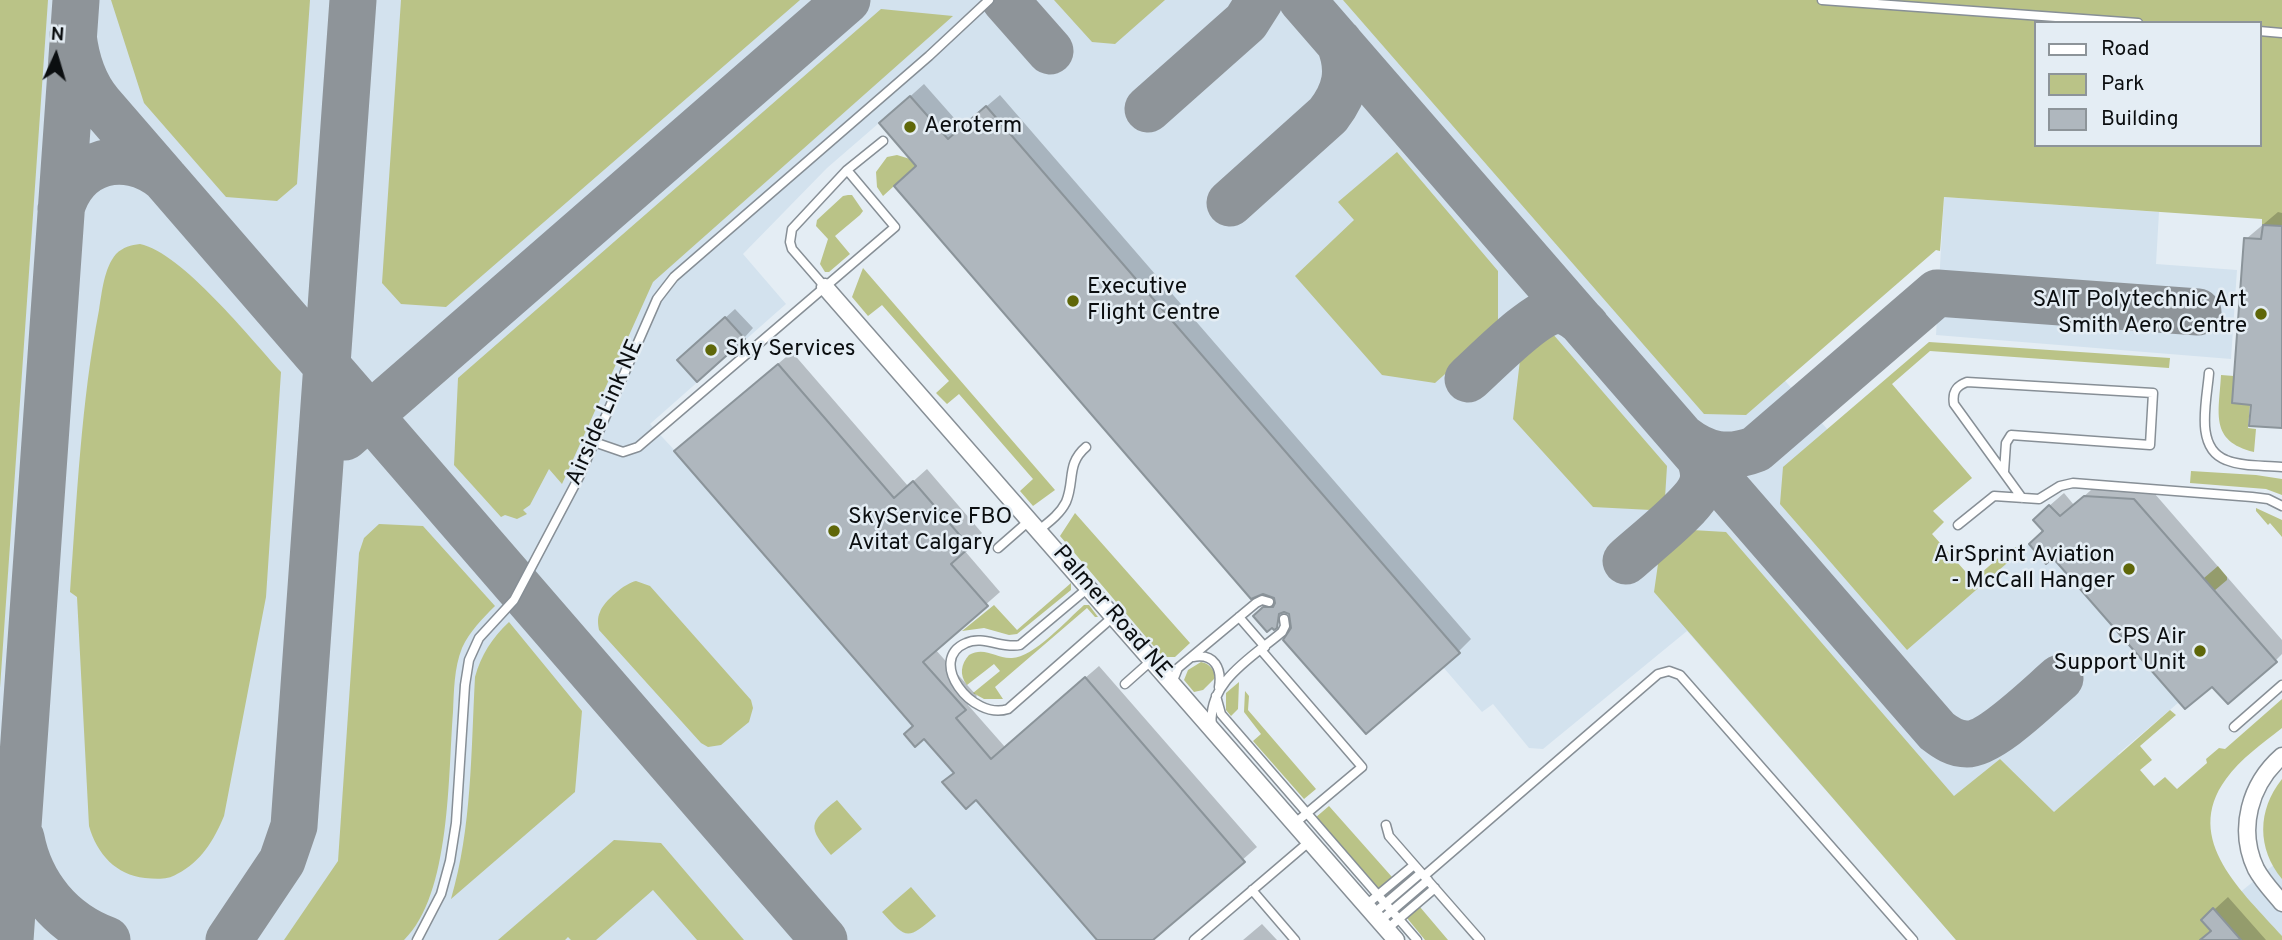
<!DOCTYPE html>
<html>
<head>
<meta charset="utf-8">
<style>
	body { margin:0 }
	#map { position:relative; width:2282px; height:940px; overflow:hidden; background:#e4edf4; font-family:Overpass,sans-serif }
	canvas { display:block }
	.legend { position:absolute; left:2034px; top:21px; width:228px; height:126px; box-sizing:border-box; background:#e4edf4; border:2px solid #8d9499; margin:0; padding:9px 12px; list-style:none; font-size:21px; color:#0b0e10 }
	.legend li { display:flex; align-items:center; gap:14px; height:35px }
	.legend b { width:35px; border:2px solid #8d9499 }
	.north { position:absolute; left:21px; top:21px; width:70px; height:70px; -webkit-text-stroke:5px #e4edf4; paint-order:stroke; rotate:4deg; font-size:19px; font-weight:700; line-height:28px; text-align:center; color:#0b0e10 }
	.north::after { content:''; display:block; margin:auto; width:24px; height:32px; background:#0b0e10; clip-path:polygon(50% 0,100% 100%,50% 72%,0 100%) }
</style>
</head>
<body>
<div id="map">
<canvas width="2282" height="940"></canvas>
<ul class="legend">
<li><b style="height:9px;background:#fff"></b>Road</li>
<li><b style="height:19px;background:#bac387"></b>Park</li>
<li><b style="height:19px;background:#afb7be"></b>Building</li>
</ul>
<div class="north">N</div>
</div>
<script>
const context = document.querySelector('canvas').getContext('2d');
context.lineJoin = 'round';
function fillPath(path, color) {
  context.fillStyle = color;
  context.fill(path, 'evenodd');
}
function stroke(path, color, width, dash) {
  context.strokeStyle = color;
  context.lineWidth = width;
  context.lineCap = dash ? 'butt' : 'round';
  context.setLineDash(dash || []);
  context.stroke(path);
}
function write(font, color, halo, rows, align = 'center') {
  context.font = font + ' Overpass,sans-serif';
  context.lineWidth = 5;
  context.setLineDash([]);
  context.textBaseline = 'middle';
  context.strokeStyle = halo;
  context.fillStyle = color;
  for (const [text, x, y, turn = 0] of rows) {
    context.save();
    context.translate(x, y);
    context.rotate((+turn || 0) * Math.PI / 180);
    context.textAlign = isNaN(turn) ? turn : align;
    if (halo) context.strokeText(text, 0, 0);
    context.fillText(text, 0, 0);
    context.restore();
  }
}
fillPath(new Path2D(`
	M0,0H1453L1971,594L2084,496L2134,499L2277,662L2228,704L2212,687L2185,709L2178,703L2118,754L2238,894L2282,858V940H1956L1687,631L1543,749L1529,748L1493,704L1482,712L1443,667L1459,653L986,107L916,166L879,123L827,168L743,254L786,304L650,424L693,470L794,383L959,572L856,660L913,726L904,734L915,747L924,739L954,773L942,783L966,808L1005,775L991,759L1085,677L1245,862L1153,940H0Z
	M1944,197L2159,212L2156,264L2237,270L2231,359L1936,335Z`), '#d3e2ee');
fillPath(new Path2D(`
	M0,0H48L0,688Z
	M111,0H310L297,184L277,201L226,197L144,103Z
	M401,0H800L446,307L401,304L382,283Z
	M1054,0H1165L1115,44L1092,42Z
	M1343,0H2282V226L2262,225V219L1944,197L1940,251L1936,250L1746,415L1704,414ZM2035,23H2259V145H2035Z
	M881,9L953,16L653,282L562,484L549,469L530,505L523,510L527,514L517,519L505,515L501,517L454,465L458,378Z
	M1397,152L1498,271V327L1435,383L1382,375L1295,276L1354,220L1338,202Z
	M897,155L910,159L916,166L883,196L877,187L876,172L887,157Z
	M848,195H852L863,211L860,215L835,236L850,254L829,272H825L820,264L828,239L816,226L817,220L843,196Z
	M140,244C181,252 251,339 281,372L266,597L224,816C214,840 201,862 177,874C168,880 156,879 145,878C116,875 97,854 89,826L77,597L70,592C77,498 81,403 99,310C102,292 104,268 116,254C123,247 131,245 140,244Z
	M863,268L1055,490L1033,506L1020,491L1033,479L959,394L947,404L936,393L949,381L882,305L868,316L852,297Z
	M1552,333L1667,466L1665,498L1651,510L1593,507L1513,419L1520,360Z
	M1929,342L2170,358L2169,368L1930,351L1892,384L1972,478L1933,511L1944,522L1932,534L1973,580L2011,547H2018L2021,551L1907,650L1780,504L1783,467Z
	M2221,375L2234,376L2232,403L2250,405L2248,428L2256,429L2254,452C2209,441 2219,413 2221,375Z
	M2191,471L2256,475L2282,479V495L2266,489L2190,483Z
	M2256,508L2282,520V537L2270,523L2268,525L2256,511Z
	M1075,513L1190,643L1175,657H1163L1060,536Z
	M379,524L423,526L495,606C482,619 470,631 462,648C454,668 454,691 453,712C448,774 451,895 404,940H284L338,861L359,553L364,538Z
	M1692,530L1726,532L1954,796L2000,759L2054,812L2170,710L2176,715L2140,746L2152,760L2140,770L2154,786L2165,777L2177,789L2207,763L2206,759L2219,748L2225,749L2282,699V728C2263,743 2240,759 2226,779C2181,840 2244,893 2282,936V940H2241L2213,909L2201,919L2211,931L2200,940H1956L1654,592L1659,557Z
	M2218,566L2227,577V580L2214,591L2204,578Z
	M636,581L650,586L751,700L753,708L749,722L721,745L708,747L701,743L599,630C598,624 597,618 600,612C604,601 625,583 636,581Z
	M1071,583V590L1017,634L1009,635L984,628L962,631L994,605L1017,630Z
	M1084,605H1089L1098,617H1095L1087,608L995,687L1003,699H984L973,693L1000,671L994,664L967,685C959,675 961,664 969,655C985,646 996,659 1012,658C1033,658 1068,619 1084,605Z
	M509,622L582,711L575,792L451,899C472,828 471,751 475,677C481,655 492,638 509,622Z
	M1201,662C1209,663 1215,670 1215,678L1203,690L1194,692L1184,680L1188,670Z
	M1239,682L1238,709L1231,716L1226,710V693Z
	M1245,691L1249,696L1248,710L1316,789L1304,799L1253,741L1261,734L1244,712Z
	M2282,779V879C2257,849 2257,810 2282,779Z
	M837,800L862,829L831,855C808,827 808,823 837,800Z
	M1329,806L1392,877L1379,889L1315,818Z
	M614,840L661,843L744,940H697L653,890L596,940H571L568,937L565,940H498Z
	M911,887L936,916C907,940 907,940 882,912Z
	M1420,907L1448,940H1425L1407,918Z`), '#bac387');
fillPath(new Path2D(`
	M924,84L962,127L1000,95L1471,639L1458,652L1293,629L1290,612L1274,627L1255,616L1275,597L918,165L895,110Z
	M2278,212L2282,213V426L2253,403L2246,239Z
	M735,309L753,328L744,338L689,351Z
	M792,352L908,486L927,469L982,533L964,550L1000,592L935,649L977,696L968,705L1005,747L1099,666L1257,847L1151,940H1100L915,725L690,438Z
	M2099,483L2148,486L2282,640V654L2275,661L2212,685L2045,531L2048,507L2064,493L2074,505Z
	M2228,897L2266,940H2201L2212,930L2203,920Z
	M1262,924L1277,940H1243Z`), '#0003');
stroke(new Path2D(`
	M1005,0L1050,51
	M1302,0L1937,731C1946,738 1955,744 1967,744C1991,744 2040,695 2060,678
	M73,35C76,61 83,84 100,104L824,940
	M1148,109L1246,22L1260,0
	M1230,203L1328,115C1346,92 1351,70 1339,42
	M61,209C75,160 125,147 164,178
	M1468,379C1485,364 1538,309 1558,310C1570,311 1578,318 1586,326
	M345,437L847,0
	M1683,438C1706,456 1728,460 1756,449L1937,293L2198,312
	M1626,561C1644,544 1699,503 1703,481C1705,471 1702,463 1698,454
	M21,838C30,885 61,923 107,940
	M10,940L76,0
	M229,940L282,861L294,826L353,0`), '#8e9499', 47);
const building = new Path2D(`
	M910,96L948,139L986,106L1460,653L1366,734L1283,640L1291,628L1289,614L1284,612L1279,614L1277,628L1274,630L1272,628L1267,632L1253,616L1263,607H1273L1275,603L1274,598L1263,594L1251,599L894,186L916,166L879,123Z
	M2263,225L2282,226V428L2249,426L2251,405L2232,403L2244,238L2261,239Z
	M725,317L745,339L697,382L677,360Z
	M778,364L894,498L913,481L970,547L951,564L988,606L923,662L966,710L956,718L991,759L1085,677L1245,862L1153,940H1097L976,800L966,809L942,782L954,773L924,739L915,747L904,734L913,726L674,451Z
	M2084,496L2134,499L2277,662L2228,704L2212,687L2185,709L2053,558L2046,564L2029,544L2043,531L2033,520L2049,505L2060,516Z
	M2213,908L2241,940H2200L2211,931L2201,920Z`);
fillPath(building, '#afb7be');
stroke(building, '#8b949a', 2);
const service = new Path2D(`
	M1822,0L2138,23
	M2259,31L2282,33
	M825,287L792,249L790,242L792,229L847,170L883,141
	M2209,373C2207,400 2194,448 2226,460C2243,467 2264,465 2282,467
	M594,442L623,452L638,447L895,227L847,170
	M2004,472L2006,443L2011,435L2150,445L2153,393L1967,382C1956,386 1952,392 1954,404L2022,498
	M1958,525L1994,496L2039,499L2060,486L2073,483L2252,497L2268,499L2282,506
	M1039,530C1049,522 1060,514 1066,502C1075,481 1066,464 1086,447
	M998,548L1030,520
	M1088,588L1020,645C1002,649 983,635 966,643C926,660 972,721 1008,709L1114,616
	M1239,617L1265,647
	M1261,650L1362,767L1294,824
	M1193,657C1215,653 1222,669 1219,687
	M1125,684L1152,660
	M1175,685L1174,678L1178,668L1256,603L1262,600L1269,602
	M1216,696L1221,714L1417,940
	M1212,726C1206,682 1254,656 1282,632L1285,626L1284,619
	M2234,727L2282,685
	M1386,825L1389,836L1480,940
	M1424,876L1658,674L1669,671L1680,675L1913,940
	M1252,890L1295,940
	M1366,905L1414,865
	M1373,914L1421,873
	M1380,921L1428,880
	M1387,929L1435,888
	M417,940L441,894L450,861L456,823L465,685L469,660L479,638L514,600L579,477L657,299L674,277L929,56L989,0
	M1194,940L1310,841`);
const minor = new Path2D(`
	M825,287L1396,940
	M2282,756C2250,784 2237,829 2256,869C2263,882 2273,892 2282,903`);
stroke(service, '#878f96', 11);
stroke(minor, '#878f96', 19);
stroke(service, '#fff', 8);
stroke(minor, '#fff', 16);
for (const [x, y, r, color] of [
	[910,127,7,"#5f6709"],
	[1073,301,7,"#5f6709"],
	[2261,314,7,"#5f6709"],
	[711,350,7,"#5f6709"],
	[834,531,7,"#5f6709"],
	[2129,569,7,"#5f6709"],
	[2200,651,7,"#5f6709"]
]) {
  const dot = new Path2D();
  dot.arc(x, y, r, 0, 2 * Math.PI);
  context.fillStyle = color;
  context.fill(dot);
  stroke(dot, '#e4edf4', 2.5);
}
write('23px', '#0b0e10', '#e4edf4', [
	["Aeroterm",924,127],
	["Executive",1087,288],
	["Flight Centre",1087,314],
	["SAIT Polytechnic Art",2247,301,"right"],
	["Smith Aero Centre",2247,327,"right"],
	["Sky Services",725,350],
	["SkyService FBO",848,518],
	["Avitat Calgary",848,544],
	["AirSprint Aviation",2115,556,"right"],
	["- McCall Hanger",2115,582,"right"],
	["CPS Air",2186,638,"right"],
	["Support Unit",2186,664,"right"]
], 'left');
write('23px', '#0b0e10', '#e4edf4', [
	["Airside Link NE",606,413,-66],
	["Palmer Road NE",1111,613,49]
]);
</script>
</body>
</html>
